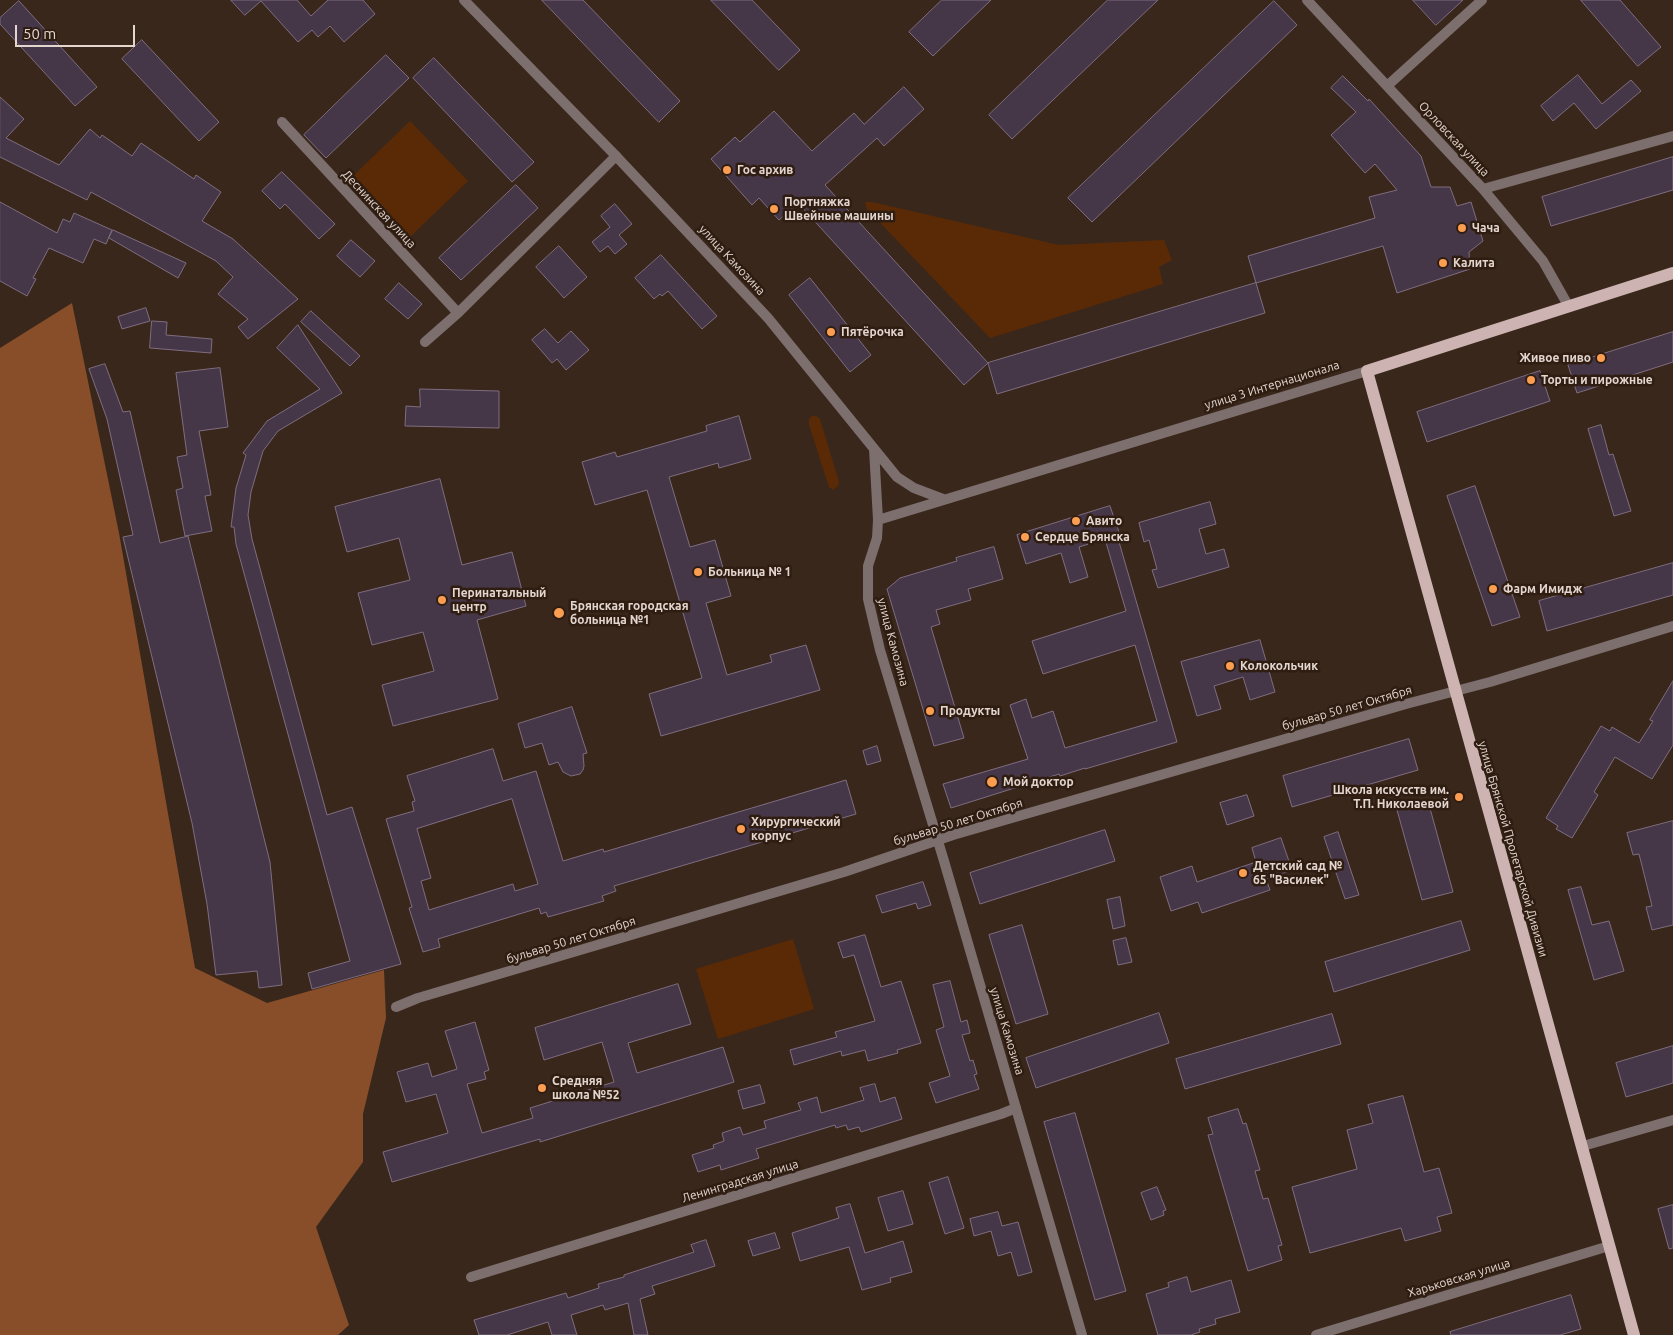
<!DOCTYPE html>
<html>
<head>
<meta charset="utf-8">
<style>
	body { margin:0 }
	#map { position:relative; width:1673px; height:1335px; overflow:hidden; background:#3a271b; font-family:Ubuntu,sans-serif }
	canvas { display:block }
	.scale { position:absolute; left:15px; top:25px; width:120px; height:22px; box-sizing:border-box; border:2px solid #e3d6cf; border-top:0; padding-left:6px; font-size:15px; line-height:18px; white-space:nowrap; color:#e3d6cf; -webkit-text-stroke:4px #2f1d12; paint-order:stroke }
</style>
</head>
<body>
<div id="map">
<canvas width="1673" height="1335"></canvas>
<div class="scale">50 m</div>
</div>
<script>
const context = document.querySelector('canvas').getContext('2d');
context.lineJoin = 'round';
function fillPath(path, color) {
  context.fillStyle = color;
  context.fill(path, 'evenodd');
}
function stroke(path, color, width, dash) {
  context.strokeStyle = color;
  context.lineWidth = width;
  context.lineCap = dash ? 'butt' : 'round';
  context.setLineDash(dash || []);
  context.stroke(path);
}
function write(font, color, halo, rows, align = 'center') {
  context.font = font + ' Ubuntu,sans-serif';
  context.lineWidth = 5;
  context.setLineDash([]);
  context.textBaseline = 'middle';
  context.strokeStyle = halo;
  context.fillStyle = color;
  for (const [text, x, y, turn = 0] of rows) {
    context.save();
    context.translate(x, y);
    context.rotate((+turn || 0) * Math.PI / 180);
    context.textAlign = isNaN(turn) ? turn : align;
    if (halo) context.strokeText(text, 0, 0);
    context.fillText(text, 0, 0);
    context.restore();
  }
}
fillPath(new Path2D(`
	M410,121L468,181L410,237L352,177Z
	M865,202H872L1059,245L1164,240L1172,260L1159,267L1163,284L990,338L867,209Z
	M812,416H816L820,419L839,482L838,486L833,490L829,487L809,425V419Z
	M793,939L814,1009L718,1039L696,969Z`), '#5a2a06');
fillPath(new Path2D(`
	M72,303L119,533L195,968L267,1003L384,970L386,1018L363,1114V1162L316,1227L349,1325L338,1335H0V348Z`), '#884e29');
const building = new Path2D(`
	M231,0H297L311,16L328,0H363L375,14L344,42L330,26L318,37L312,30L298,42L261,1L245,15Z
	M542,0H583L680,101L659,122Z
	M711,0H752L800,50L779,70Z
	M942,0H991L933,56L909,32Z
	M1108,0H1158L1012,139L989,115Z
	M1413,0H1463L1436,25Z
	M1581,0H1620L1661,47L1638,66Z
	M19,1L97,87L75,106L0,24V18Z
	M1274,1L1297,25L1092,222L1068,198Z
	M142,40L219,122L199,141L122,59Z
	M386,55L409,78L326,158L304,135Z
	M434,58L534,162L512,182L413,78Z
	M1578,75L1602,104L1631,80L1641,91L1596,129L1574,103L1553,121L1541,106Z
	M1343,76L1368,101L1369,99L1421,156L1431,187H1450L1457,206L1471,202L1483,241L1469,252L1470,269L1397,293L1383,246L1256,283L1248,256L1375,218L1369,197L1397,190L1375,164L1365,173L1331,135L1356,112L1331,88Z
	M904,87L924,109L884,146L877,138L825,185L988,363L964,385L798,203L779,220L759,198L752,205L711,159L735,137L740,142L774,111L812,151L854,113L864,124Z
	M0,97L24,119L6,138L59,165L90,129L100,138L102,135L132,156L141,143L194,179L196,175L221,192L202,221L233,239L298,299L248,339L238,327L248,319L218,294L233,277L216,261L91,192L87,200L0,157Z
	M1673,157V190L1551,226L1542,197Z
	M282,172L335,224L319,239L285,204L280,209L262,191Z
	M516,185L538,208L461,280L439,258Z
	M0,202L57,233L63,219L70,222L74,213L112,230L106,244L94,239L83,263L49,248L33,278L36,279L27,296L0,281Z
	M615,204L632,224L619,235L627,244L615,254L608,246L600,252L592,242L610,227L601,216Z
	M113,230L186,263L178,278L109,238Z
	M351,240L375,261L360,277L337,256Z
	M559,246L587,277L564,298L536,267Z
	M661,255L717,316L702,329L668,291L662,296L660,294L654,299L635,278Z
	M810,278L871,355L850,372L789,295Z
	M399,283L422,304L408,319L385,299Z
	M1256,283L1265,313L997,394L988,363Z
	M146,308L150,321L122,329L118,317Z
	M311,311L360,356L350,366L301,322Z
	M152,321L167,322L166,335L212,339L211,353L150,348Z
	M298,325L342,393L278,431L263,451L251,492L248,515L252,539L327,815L352,807L401,964L312,989L308,973L350,961L236,544L234,527H231L236,488L246,455L243,453L267,421L320,389L277,348Z
	M545,329L558,343L571,331L589,350L566,370L557,359L552,363L532,340Z
	M1673,332V362L1577,393L1568,365Z
	M105,364L123,412L130,411L160,543L188,536L270,862L282,985L259,988L257,971L216,975L207,904L192,823L123,537L133,535L107,419L89,369Z
	M220,368L228,427L199,431L211,495L205,496L212,531L185,536L176,490L183,488L177,457L187,455L176,373Z
	M1540,371L1550,401L1427,442L1417,412Z
	M420,389L499,391V428L405,426L406,406L420,407Z
	M739,416L751,459L719,468L718,463L669,477L690,547L715,540L731,596L706,603L727,675L772,662L770,655L806,645L820,690L661,736L649,694L702,678L647,490L595,505L582,462L615,452L617,457L707,431L706,426Z
	M1601,425L1609,455L1613,454L1631,511L1614,516L1588,429Z
	M440,479L462,565L512,552L526,606L477,620L498,699L393,726L382,685L434,671L423,632L372,645L358,593L410,580L399,538L347,552L335,507Z
	M1475,486L1520,617L1492,626L1447,496Z
	M1210,502L1216,524L1199,529L1206,554L1224,549L1229,567L1158,588L1152,570L1157,569L1149,540L1144,542L1139,523Z
	M1110,506L1120,535H1117L1177,742L1085,769V768L1060,776L1059,774L951,808L943,784L1028,759L1010,705L1026,699L1032,718L1053,711L1065,748L1157,721L1135,645L1043,674L1032,641L1126,611L1105,539L1079,547L1088,577L1070,583L1061,553L1026,564L1017,535Z
	M994,547L1003,579L968,589L971,600L936,610L940,624L931,627L964,738L934,746L887,589L900,578L957,561L956,558Z
	M1673,563V595L1547,631L1539,601Z
	M1260,640L1275,692L1250,700L1243,677L1214,686L1221,709L1197,716L1181,662Z
	M1673,681V745L1652,779L1615,757L1594,792L1598,795L1572,838L1556,829L1558,826L1546,818L1601,726L1610,731L1612,727L1639,743L1653,721L1650,720Z
	M572,707L587,753L583,754L584,766L583,770L580,774L571,776L563,772L558,762L549,765L542,743L525,748L518,724Z
	M1409,739L1418,770L1292,807L1283,776Z
	M877,746L881,761L867,765L863,751Z
	M493,749L503,781L536,771L563,861L603,849L604,852L846,780L856,814L614,886L616,891L602,896L604,901L548,917L546,912L541,914L539,908L438,939L440,947L423,952L409,908L412,907L386,819L414,811L412,802L415,801L407,776ZM512,799L538,884L515,891L513,884L429,910L421,881L431,878L417,829Z
	M1247,795L1254,816L1227,825L1220,803Z
	M1428,801L1453,892L1422,900L1397,810Z
	M1673,821V925L1652,930L1646,907L1652,906L1639,854L1633,855L1627,833Z
	M1105,830L1115,861L980,904L970,873Z
	M1338,832L1359,895L1345,899L1324,837Z
	M1281,838L1292,870L1266,879L1270,890L1202,913L1198,902L1171,911L1160,877L1192,866L1197,882L1256,862L1252,848Z
	M923,882L931,905L918,909L916,903L882,913L876,896Z
	M1581,887L1592,925L1609,921L1624,971L1594,980L1568,890Z
	M1120,897L1125,926L1113,929L1107,900Z
	M1461,921L1470,950L1334,992L1325,962Z
	M1022,925L1048,1014L1016,1024L989,935Z
	M865,935L881,987L901,981L921,1043L897,1050L898,1053L868,1061L865,1050L842,1056L841,1051L794,1065L790,1050L837,1037L835,1032L875,1021L854,955L843,958L838,943Z
	M1126,938L1132,962L1118,965L1113,941Z
	M950,981L961,1022L967,1020L970,1033L962,1035L970,1061L973,1060L977,1074L974,1075L979,1089L936,1103L929,1083L950,1076L936,1030L944,1027L933,985Z
	M678,984L691,1024L628,1043L637,1073L723,1047L734,1082L540,1142V1139L392,1182L383,1152L448,1133L436,1094L406,1102L397,1072L428,1063L432,1077L457,1069L445,1031L475,1022L489,1070L484,1072L486,1079L467,1084L482,1133L533,1118L530,1108L614,1082L602,1042L544,1060L535,1028Z
	M1159,1013L1169,1043L1036,1088L1026,1058Z
	M1332,1014L1341,1044L1185,1089L1176,1059Z
	M1673,1046V1083L1626,1097L1616,1063Z
	M875,1084L880,1102L895,1097L902,1119L861,1132L859,1127L848,1130L846,1125L836,1128L835,1125L756,1149L759,1158L721,1170L720,1165L698,1172L692,1155L714,1148L713,1145L724,1141L722,1133L740,1127L743,1135L766,1128L764,1121L801,1110L798,1103L817,1097L821,1113L864,1100L860,1088Z
	M760,1085L765,1103L743,1109L738,1091Z
	M1403,1096L1424,1172L1439,1168L1452,1213L1437,1217L1441,1231L1405,1241L1401,1228L1310,1253L1292,1187L1357,1169L1347,1130L1373,1123L1368,1105Z
	M1238,1109L1243,1124L1246,1123L1260,1170L1255,1171L1263,1199L1268,1198L1282,1245L1278,1246L1282,1260L1248,1271L1208,1135L1213,1134L1208,1118Z
	M1075,1113L1126,1291L1095,1300L1044,1122Z
	M948,1177L964,1228L945,1234L929,1183Z
	M1157,1187L1166,1210L1163,1211L1164,1215L1151,1220L1141,1193Z
	M903,1191L913,1224L888,1231L878,1198Z
	M850,1204L865,1253L903,1241L912,1272L890,1278L891,1282L862,1290L849,1247L800,1261L792,1233L839,1218L836,1208Z
	M1673,1205V1248L1669,1249L1658,1209Z
	M998,1212L1002,1226L1018,1222L1032,1272L1018,1276L1011,1252L998,1256L991,1231L974,1236L970,1219Z
	M775,1233L780,1248L753,1256L748,1241Z
	M706,1240L715,1266L652,1286L655,1294L640,1299L648,1335H634L628,1303L605,1310L603,1305L571,1315L577,1335H552L548,1322L507,1335H479L474,1320L566,1293L568,1298L599,1288L598,1284L624,1277V1275L694,1252L691,1245Z
	M1187,1277L1191,1292L1231,1280L1240,1312L1215,1319L1216,1324L1199,1329L1200,1332L1191,1335H1158L1146,1294L1169,1287L1168,1283Z
	M1571,1295L1581,1329L1560,1335H1451L1450,1332Z`);
fillPath(building, '#463748');
stroke(building, '#7e6d80', 1);
stroke(new Path2D(`
	M1307,0L1483,189L1543,261L1569,307
	M1387,86L1482,0
	M282,122L458,313
	M1483,189L1673,136
	M425,342L458,313L616,156
	M396,1007L418,998L844,872L953,835L1406,704L1490,682L1673,626
	M1583,1146L1673,1120
	M471,1277L1001,1114L1016,1108
	M1316,1335L1609,1246`), '#7c6f6e', 10);
stroke(new Path2D(`
	M464,0L616,156L768,318L897,477L914,488L943,499
	M874,449L878,520L877,538L868,566V599L880,650L944,861L1082,1335
	M878,520L1367,371`), '#7c6f6e', 10);
stroke(new Path2D(`
	M1634,1335C1545,1013 1455,692 1367,371L1673,273`), '#cdb3b1', 12);
for (const [x, y, r, color] of [
	[727,170,5,"#fb9e51"],
	[774,209,5,"#fb9e51"],
	[1462,228,5,"#fb9e51"],
	[1443,263,5,"#fb9e51"],
	[831,332,5,"#fb9e51"],
	[1601,358,5,"#fb9e51"],
	[1531,380,5,"#fb9e51"],
	[1076,521,5,"#fb9e51"],
	[1025,537,5,"#fb9e51"],
	[698,572,5,"#fb9e51"],
	[1493,589,5,"#fb9e51"],
	[442,600,5,"#fb9e51"],
	[559,613,6,"#fb9e51"],
	[1230,666,5,"#fb9e51"],
	[930,711,5,"#fb9e51"],
	[992,782,6,"#fb9e51"],
	[1459,797,5,"#fb9e51"],
	[741,829,5,"#fb9e51"],
	[1243,873,5,"#fb9e51"],
	[542,1088,5,"#fb9e51"]
]) {
  const dot = new Path2D();
  dot.arc(x, y, r, 0, 2 * Math.PI);
  context.fillStyle = color;
  context.fill(dot);
  stroke(dot, '#2f1d12', 2);
}
write('12px', '#e3d6cf', '#2f1d12', [
	["Орловская улица",1454,139,47],
	["Деснинская улица",379,209,47],
	["улица Камозина",732,260,47],
	["улица 3 Интернационала",1272,385,-17],
	["улица Камозина",893,642,75],
	["бульвар 50 лет Октября",1347,708,-16],
	["бульвар 50 лет Октября",958,822,-17],
	["улица Брянской Пролетарской Дивизии",1513,849,74],
	["бульвар 50 лет Октября",571,940,-17],
	["улица Камозина",1007,1031,73],
	["Ленинградская улица",740,1181,-17],
	["Харьковская улица",1459,1278,-17]
]);
write('bold 12px', '#e3d6cf', '#2f1d12', [
	["Гос архив",737,170],
	["Портняжка",784,202],
	["Швейные машины",784,216],
	["Чача",1472,228],
	["Калита",1453,263],
	["Пятёрочка",841,332],
	["Живое пиво",1591,358,"right"],
	["Торты и пирожные",1541,380],
	["Авито",1086,521],
	["Сердце Брянска",1035,537],
	["Больница № 1",708,572],
	["Фарм Имидж",1503,589],
	["Перинатальный",452,593],
	["центр",452,607],
	["Брянская городская",570,606],
	["больница №1",570,620],
	["Колокольчик",1240,666],
	["Продукты",940,711],
	["Мой доктор",1003,782],
	["Школа искусств им.",1449,790,"right"],
	["Т.П. Николаевой",1449,804,"right"],
	["Хирургический",751,822],
	["корпус",751,836],
	["Детский сад №",1253,866],
	["65 \"Василек\"",1253,880],
	["Средняя",552,1081],
	["школа №52",552,1095]
], 'left');
</script>
</body>
</html>
